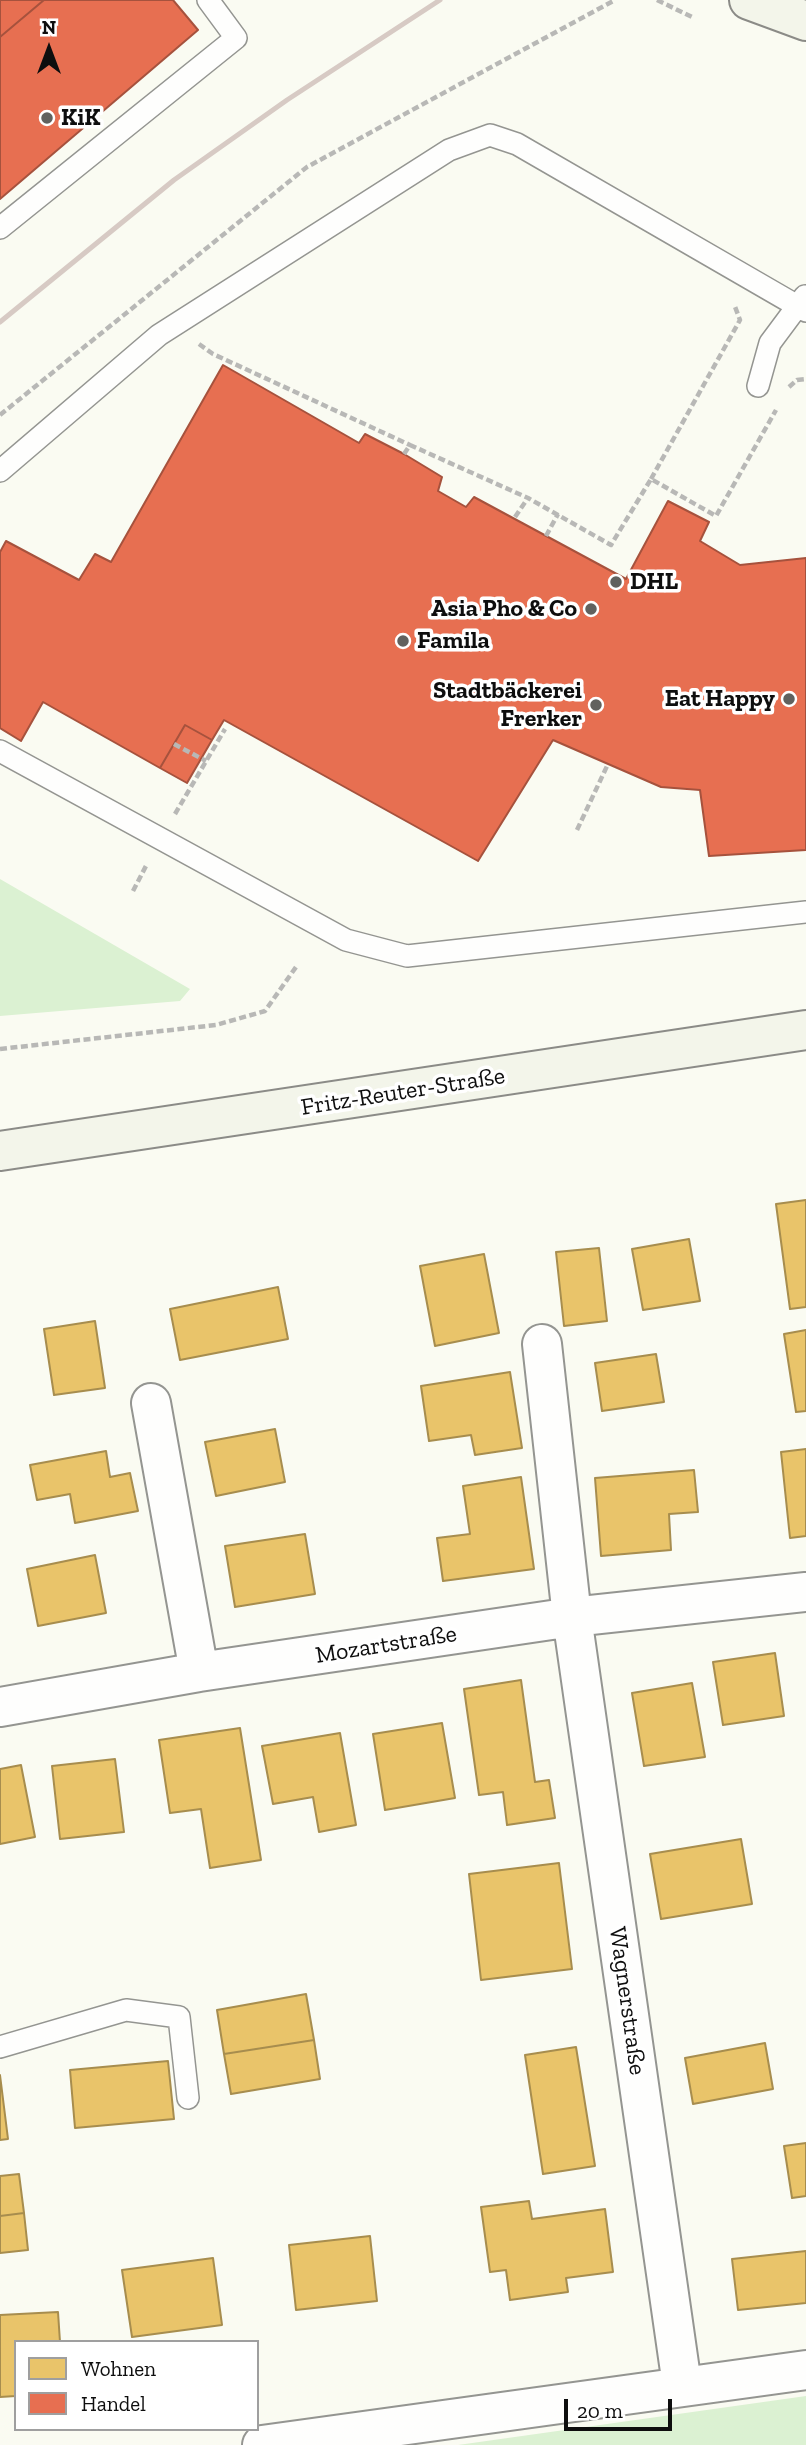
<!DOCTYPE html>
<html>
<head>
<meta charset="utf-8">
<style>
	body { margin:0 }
	#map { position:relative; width:806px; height:2445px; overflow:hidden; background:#fafbf2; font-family:"Zilla Slab",serif }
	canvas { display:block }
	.legend { position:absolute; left:14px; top:2340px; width:245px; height:91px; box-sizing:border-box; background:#fff; border:2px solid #9f9f9f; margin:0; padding:9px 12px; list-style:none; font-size:21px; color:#0e0e0e }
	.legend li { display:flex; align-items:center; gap:14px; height:35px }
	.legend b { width:35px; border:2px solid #9f9f9f }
	.north { position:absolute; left:14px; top:14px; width:70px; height:70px; -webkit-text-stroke:5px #fff; paint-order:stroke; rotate:0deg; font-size:19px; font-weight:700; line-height:28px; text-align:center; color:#0e0e0e }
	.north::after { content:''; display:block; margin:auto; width:24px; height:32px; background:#0e0e0e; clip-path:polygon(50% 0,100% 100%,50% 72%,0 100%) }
	.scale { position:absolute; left:564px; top:2399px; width:108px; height:32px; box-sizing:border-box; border:4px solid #0e0e0e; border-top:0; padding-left:9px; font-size:21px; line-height:24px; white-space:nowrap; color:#0e0e0e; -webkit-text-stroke:5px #fff; paint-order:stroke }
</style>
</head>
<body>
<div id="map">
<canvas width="806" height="2445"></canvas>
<ul class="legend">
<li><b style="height:19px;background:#e9c46a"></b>Wohnen</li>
<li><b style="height:19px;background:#e76f51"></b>Handel</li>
</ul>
<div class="north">N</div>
<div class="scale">20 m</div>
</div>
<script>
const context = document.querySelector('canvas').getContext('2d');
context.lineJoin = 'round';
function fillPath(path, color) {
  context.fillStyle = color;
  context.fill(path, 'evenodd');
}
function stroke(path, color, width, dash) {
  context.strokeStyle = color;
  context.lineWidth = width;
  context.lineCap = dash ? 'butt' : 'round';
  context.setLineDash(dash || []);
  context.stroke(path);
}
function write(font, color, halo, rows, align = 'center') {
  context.font = font + ' "Zilla Slab",serif';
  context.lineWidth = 7;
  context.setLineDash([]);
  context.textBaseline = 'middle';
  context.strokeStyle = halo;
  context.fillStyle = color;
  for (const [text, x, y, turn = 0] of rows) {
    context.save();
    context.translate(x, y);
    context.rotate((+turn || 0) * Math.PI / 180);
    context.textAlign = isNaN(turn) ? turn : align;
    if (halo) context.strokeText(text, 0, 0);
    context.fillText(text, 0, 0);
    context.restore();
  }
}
fillPath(new Path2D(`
	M0,879L190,989L180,1001L0,1016Z
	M806,2396V2445H458Z`), '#dbf1d2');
const homes = new Path2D(`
	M806,1200V1307L790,1309L776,1204Z
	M689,1239L700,1301L643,1310L632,1249Z
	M599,1248L607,1321L564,1326L556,1252Z
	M484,1254L499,1333L435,1346L420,1266Z
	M278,1287L288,1339L180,1360L170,1309Z
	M95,1321L105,1388L54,1395L44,1329Z
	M806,1330V1411L796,1412L784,1334Z
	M656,1354L664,1402L602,1411L595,1363Z
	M510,1372L522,1448L475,1455L471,1435L429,1441L421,1386Z
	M275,1429L285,1482L216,1496L205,1442Z
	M806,1449V1536L790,1538L781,1452Z
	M106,1451L110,1477L130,1473L138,1511L75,1523L70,1494L37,1500L30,1465Z
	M694,1470L698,1512L669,1514L671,1550L601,1556L595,1478Z
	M521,1477L534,1569L443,1581L437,1538L470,1534L463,1486Z
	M305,1534L315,1594L235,1607L225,1546Z
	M95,1555L106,1613L38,1626L27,1569Z
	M775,1653L784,1716L723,1725L713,1662Z
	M521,1680L535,1782L549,1780L555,1818L507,1825L503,1792L479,1795L464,1689Z
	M692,1683L705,1757L644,1766L632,1693Z
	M442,1723L455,1798L385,1810L373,1734Z
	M240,1728L261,1860L210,1868L201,1809L170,1813L159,1740Z
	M340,1733L356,1825L319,1832L313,1797L273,1804L262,1746Z
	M115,1759L124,1832L60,1839L52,1766Z
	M21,1765L35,1837L0,1844V1769Z
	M741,1839L752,1904L661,1919L650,1854Z
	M559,1863L572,1969L481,1980L469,1874Z
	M306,1994L314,2040L224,2054L217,2010Z
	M314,2040L320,2079L231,2094L224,2054Z
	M765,2043L773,2089L693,2104L685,2058Z
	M576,2047L595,2166L543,2174L525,2055Z
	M168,2061L174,2119L75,2128L70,2070Z
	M0,2075L8,2139L0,2140Z
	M806,2143V2196L792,2198L784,2146Z
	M19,2174L24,2213L0,2216V2176Z
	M529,2201L532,2219L605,2209L613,2272L566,2278L568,2292L510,2300L506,2270L490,2272L481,2207Z
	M24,2213L28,2250L0,2253V2216Z
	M370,2236L377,2301L296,2310L289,2245Z
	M806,2251V2303L738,2310L732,2259Z
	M213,2258L222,2325L132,2337L122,2270Z
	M58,2312L60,2342H16V2396L0,2397V2315Z`);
fillPath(homes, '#e9c46a');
stroke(homes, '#a78d4e', 2);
const shops = new Path2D(`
	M0,0H44L0,37Z
	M44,0H173L198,30L0,199V37Z
	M223,365L359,443L365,434L404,454L442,477L438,491L466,507L474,497L626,579L668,501L709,522L700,541L740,565L806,558V850L709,856L700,790L661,787L553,740L478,861L224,720L212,740L185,725L160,768L43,702L21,741L0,728V552L6,541L79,580L95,554L111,562Z
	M185,725L212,740L187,783L160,768Z`);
fillPath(shops, '#e76f51');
stroke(shops, '#a6523d', 2);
const lane = new Path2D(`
	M0,228L236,38L208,0
	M758,386L770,343L805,296
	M0,471L159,335L449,150L490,135L517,144L806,311
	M0,751L346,940L407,956L806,912
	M0,2047L126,2010L179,2017L188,2098`);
const street = new Path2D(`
	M542,1344L572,1617L682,2385
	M151,1403L199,1672
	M0,1707L199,1672L572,1617L806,1592
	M262,2445L806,2370`);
const secondary = new Path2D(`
	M749,0L806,21
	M0,1151L806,1030`);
stroke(lane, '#949591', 24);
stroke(street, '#949591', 42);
stroke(secondary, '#8b8b87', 42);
stroke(new Path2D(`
	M657,0L692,17
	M199,344L213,354L410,445
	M789,387L797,380L806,379
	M0,415L307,167L615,0
	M404,454L410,445L528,498L611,545L651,479L716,516L776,410
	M651,479L740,320L734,304
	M515,517L528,498
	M546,536L558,514
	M174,744L206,761
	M175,814L225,729
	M577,830L608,764
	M133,891L147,864
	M0,1049L216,1025L265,1011L296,967`), '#b8b8b6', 4.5, [7, 3.5]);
stroke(lane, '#fefefd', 21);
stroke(street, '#fefefd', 38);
stroke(secondary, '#f3f5ea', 38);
stroke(new Path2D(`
	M0,322L174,180L287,100L440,0`), '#d7cac4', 5);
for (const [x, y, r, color] of [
	[47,118,7,"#61615e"],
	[616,582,7,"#61615e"],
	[591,609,7,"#61615e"],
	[403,641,7,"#61615e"],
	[789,699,7,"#61615e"],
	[596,705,7,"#61615e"]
]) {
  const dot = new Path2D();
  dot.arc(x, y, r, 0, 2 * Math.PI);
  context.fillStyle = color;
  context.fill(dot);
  stroke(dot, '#fff', 2.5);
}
write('bold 24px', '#0e0e0e', '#fff', [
	["KiK",61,118],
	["DHL",630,582],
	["Asia Pho & Co",577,609,"right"],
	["Famila",417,641],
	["Stadtbäckerei",582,691,"right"],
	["Frerker",582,719,"right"],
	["Eat Happy",775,699,"right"]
], 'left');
write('24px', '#0e0e0e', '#fff', [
	["Fritz-Reuter-Straße",403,1092,-9],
	["Mozartstraße",386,1645,-9],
	["Wagnerstraße",627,2001,82]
]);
</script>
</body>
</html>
